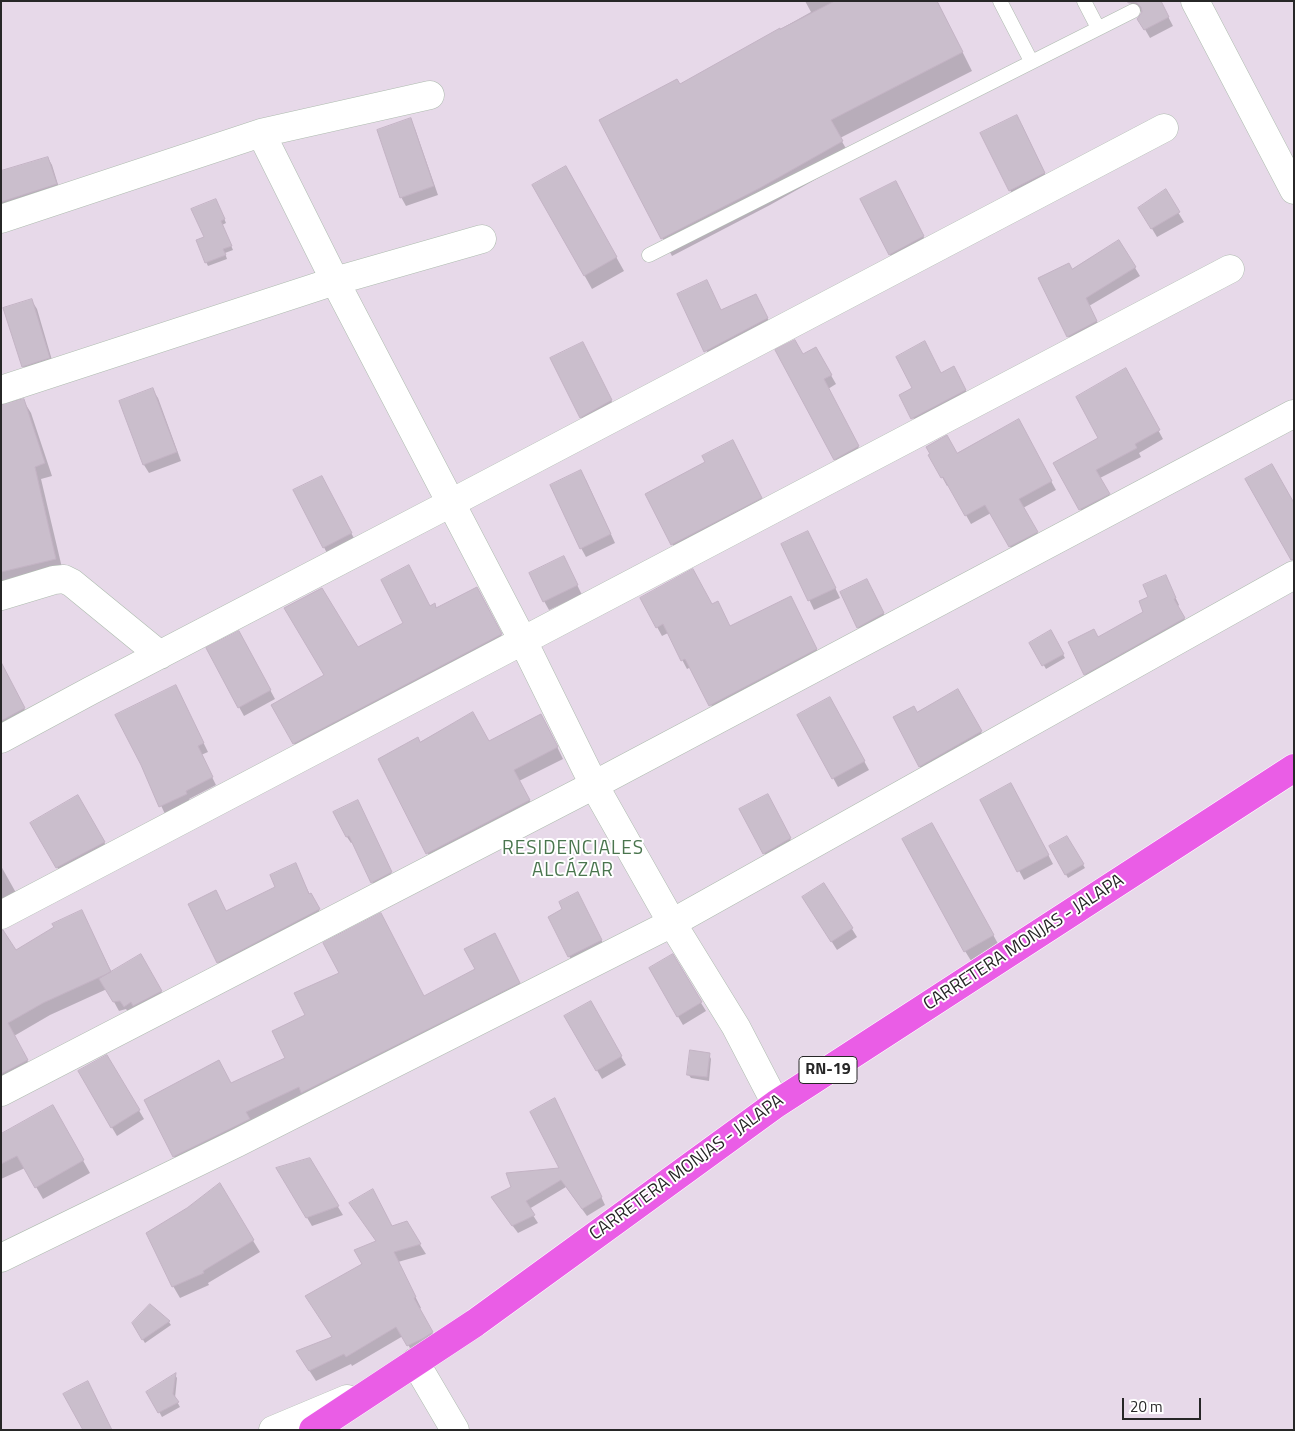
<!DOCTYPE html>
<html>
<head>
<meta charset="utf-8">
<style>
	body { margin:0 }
	#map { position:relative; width:1295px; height:1431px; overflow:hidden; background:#e7d9e9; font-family:"Titillium Web",sans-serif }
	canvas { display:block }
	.frame { position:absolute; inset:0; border:2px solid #272727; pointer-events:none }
	.scale { position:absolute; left:1122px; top:1398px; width:79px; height:22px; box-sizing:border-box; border:2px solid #272727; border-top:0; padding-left:6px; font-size:15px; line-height:18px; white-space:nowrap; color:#272727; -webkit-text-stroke:4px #fff; paint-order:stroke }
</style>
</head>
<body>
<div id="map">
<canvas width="1295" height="1431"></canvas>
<div class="frame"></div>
<div class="scale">20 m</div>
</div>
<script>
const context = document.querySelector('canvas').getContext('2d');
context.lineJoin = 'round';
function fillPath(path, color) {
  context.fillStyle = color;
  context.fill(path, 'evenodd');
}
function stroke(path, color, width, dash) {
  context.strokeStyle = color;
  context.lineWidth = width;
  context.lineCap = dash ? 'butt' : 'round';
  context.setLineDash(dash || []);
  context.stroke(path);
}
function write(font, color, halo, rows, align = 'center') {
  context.font = font + ' "Titillium Web",sans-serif';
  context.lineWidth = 4;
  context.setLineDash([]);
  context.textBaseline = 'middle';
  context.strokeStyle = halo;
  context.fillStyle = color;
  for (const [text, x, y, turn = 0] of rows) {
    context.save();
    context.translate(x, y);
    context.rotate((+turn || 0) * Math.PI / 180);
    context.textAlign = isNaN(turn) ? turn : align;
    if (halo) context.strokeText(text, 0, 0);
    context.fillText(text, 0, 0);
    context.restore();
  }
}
fillPath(new Path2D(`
	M805,1H937L972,71L840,138L852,159L770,205L672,256L601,120L679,86L811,12Z
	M1129,1H1160L1173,26L1150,38L1139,19L1143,13L1140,11L1135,12Z
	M410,120L415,129L438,195L406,206L401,197Z
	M1022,125L1049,182L1015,199L1010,190Z
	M48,158L52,165L60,191L1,210V172Z
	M566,167L624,271L592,289L534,185Z
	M901,191L928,246L895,263L890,255Z
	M1165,191L1184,222L1157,237L1140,209Z
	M218,204L226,223L222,225L233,250L225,253L227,259L208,266L206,262L205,238Z
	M1119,241L1140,276L1089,306L1101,329L1072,344L1040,279L1072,270Z
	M679,294L722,312L761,304L772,328L711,360Z
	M32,301L37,309L54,367L28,375L23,366Z
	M816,349L836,384L828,389L863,456L840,468L835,459L803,356Z
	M587,352L616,410L586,426L581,417Z
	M1125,369L1163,439L1139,453L1141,457L1100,478L1113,502L1085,517L1055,464L1100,438Z
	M941,374L959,376L970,399L918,427L901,395Z
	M152,389L158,398L181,461L149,473L144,465Z
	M23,400L31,413L52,476L41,479L63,572L1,586V406Z
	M1018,421L1056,490L1023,508L1042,541L1015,555L991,513L971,524L949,485L947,486L942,477L957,455Z
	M738,450L766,507L677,553L647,494L706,463Z
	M586,480L615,543L586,557L581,548Z
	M326,486L356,542L329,557L295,491Z
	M813,541L840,598L814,610L783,544Z
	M568,566L582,595L549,610L544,601Z
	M1169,584L1179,605L1177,607L1188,625L1089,681L1085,674L1098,638L1145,613Z
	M872,589L888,623L863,636L858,627Z
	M641,598L711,606L730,627L795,606L821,658L716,714L691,667L687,669L668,633L662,636Z
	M483,600L507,646L301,755L272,705L325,675L358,649L404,624L430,607L435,605L437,609Z
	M1051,632L1065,658L1046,669L1031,643Z
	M244,641L275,699L244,716L239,707Z
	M1,663L29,718L1,733Z
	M958,690L986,741L925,775L920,767L917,713Z
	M180,695L208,752L201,755L216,785L189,799L191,802L165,814L142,765Z
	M830,699L869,770L838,787L799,715Z
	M547,726L563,759L519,781L536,812L434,865L380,760L420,744L489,743Z
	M1016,793L1053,864L1024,880L981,800Z
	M78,797L112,856L65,881L32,824Z
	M772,804L795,848L769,862L741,809Z
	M361,809L394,880L376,889L353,842L351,843L347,837Z
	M1067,837L1085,868L1068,878L1050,847Z
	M939,838L1001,949L973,964L965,951Z
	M1,866L24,907L1,920Z
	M300,874L310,895L324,919L223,971L218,962L277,888Z
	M824,884L857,937L837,950L809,906Z
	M582,903L606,949L574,965L569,956Z
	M82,912L112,973L140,956L166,1000L130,1015L126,1009L119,1011L107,989L50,1015L14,1036L34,1073L1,1090V950L15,952Z
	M501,947L526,995L181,1168L174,1156L231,1085L424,997L476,970Z
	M672,956L706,1011L683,1025L650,969Z
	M590,1003L626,1065L602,1079L566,1017Z
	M709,1055L711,1059L709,1081L691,1078L688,1074Z
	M107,1056L144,1119L117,1136L79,1072Z
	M53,1107L90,1173L43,1199L25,1168L1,1179V1136Z
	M559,1107L605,1205L587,1216L566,1187L529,1209L538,1223L518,1233L497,1205L561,1169Z
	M309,1160L343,1215L312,1226L278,1169Z
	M219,1185L260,1252L208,1283L209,1285L180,1298L173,1286Z
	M406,1223L426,1254L398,1262L421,1308L419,1309L438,1343L414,1355L403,1336L352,1366L351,1364L316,1381L303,1361L333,1337L364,1265L377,1242L392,1228Z
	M169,1322L171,1325L145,1343L133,1324Z
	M175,1375L177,1378L175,1398L180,1407L162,1417L148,1392Z`), '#0003');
const building = new Path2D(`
	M835,1H937L963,52L831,120L843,141L760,188L661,239L599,120L677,79L680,84L780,28V29Z
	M1127,1H1161L1169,17L1144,30L1137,19L1142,12L1141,7L1137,3L1133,2L1129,3Z
	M1017,115L1045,173L1009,191L980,133Z
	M411,118L434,186L400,198L377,130Z
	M48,157L57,184L1,202V171Z
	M566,166L617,257L584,276L532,185Z
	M896,181L924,236L889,255L860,199Z
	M1166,189L1180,212L1151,229L1138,208Z
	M216,199L225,219L221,221L232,246L223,249L226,255L205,263L196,240L204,237L191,209Z
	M1119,240L1136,267L1086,298L1097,321L1067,337L1038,278L1069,263L1072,269Z
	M707,280L721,310L756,294L768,318L704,352L677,294Z
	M32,299L50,358L22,367L3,308Z
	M795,340L803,354L816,347L832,375L824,379L859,446L834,460L775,350Z
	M925,341L941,373L954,366L966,390L911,419L899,395L912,388L896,357Z
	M583,342L612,400L580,418L550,358Z
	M1126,368L1160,430L1135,444L1137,448L1096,470L1110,494L1079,510L1053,463L1098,438L1076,397Z
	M153,388L177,452L143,465L119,401Z
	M24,399L45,463L35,467L56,559L1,572V405Z
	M1019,419L1052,481L1019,499L1038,532L1009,547L985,505L965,516L943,477L941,478L928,455L930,454L926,447L947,435L957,453Z
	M733,440L762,498L671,545L645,494L705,462L702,456Z
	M1272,464L1294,503V559L1291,560L1245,479Z
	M581,470L611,534L580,549L550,485Z
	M322,476L352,533L323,548L293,490Z
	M808,531L836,588L808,601L781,544Z
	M564,556L578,585L543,602L529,573Z
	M409,565L430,606L435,603L436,608L477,587L502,634L293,744L271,705L324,675L284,608L322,588L358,647L403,623L381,580Z
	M693,569L712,604L718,601L730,626L791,596L817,649L709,706L685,659L681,661L663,624L656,628L640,598Z
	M1166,575L1176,598L1174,599L1185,618L1084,675L1068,642L1094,629L1098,637L1143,612L1139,601L1148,597L1143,585Z
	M867,579L884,613L857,628L840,592Z
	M1051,630L1064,654L1042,666L1029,643Z
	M239,631L271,690L238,708L206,648Z
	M1,662L25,708L1,721Z
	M176,685L204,743L198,746L213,777L186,791L187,794L159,807L141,765L115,715Z
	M958,689L982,731L919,767L893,717L914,706L917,712Z
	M830,697L865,761L832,779L797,715Z
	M473,712L489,741L541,714L558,747L514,770L530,800L426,854L378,759L418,737L420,742Z
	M1011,783L1049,855L1017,872L980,800Z
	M768,794L791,838L763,854L739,809Z
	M78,795L105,842L56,868L30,823Z
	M358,800L392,872L371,883L349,836L346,837L333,812Z
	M932,823L994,935L964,952L902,839Z
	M1067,836L1084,864L1065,875L1049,846Z
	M296,863L309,894L311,893L320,909L217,963L188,904L216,890L226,911L275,887L270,875Z
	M824,883L853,928L831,942L802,897Z
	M578,892L602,940L568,957L548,917L562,909L559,902Z
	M82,910L111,972L43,1003L8,1023L28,1060L1,1074V930H3L16,950L54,927L52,924Z
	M381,913L424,996L475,969L464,949L495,933L520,983L301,1093L299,1087L246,1112L250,1119L173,1157L144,1100L219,1060L231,1083L285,1058L272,1031L305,1015L294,993L339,973L323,943Z
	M141,954L162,991L133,1006L131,1002L124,1007L120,1001L113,1002L99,979Z
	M673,954L702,1002L677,1017L649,968Z
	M591,1001L622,1056L596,1071L564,1016Z
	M690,1050L710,1053L707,1077L687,1075Z
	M107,1055L140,1110L111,1128L78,1071Z
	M555,1098L602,1197L582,1209L561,1180L526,1201L535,1215L512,1226L491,1197L511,1187L506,1173L559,1168L530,1112Z
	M53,1105L84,1160L35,1188L17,1156L1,1164V1134Z
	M310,1158L339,1206L306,1218L276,1168Z
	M220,1183L254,1240L203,1271L204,1273L172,1287L146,1233L187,1208Z
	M373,1189L392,1226L407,1221L421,1244L394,1252L416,1297L414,1298L433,1332L422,1339L407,1346L396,1327L346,1357L344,1354L309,1371L296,1351L332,1337L305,1296L362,1264L354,1250L376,1241L349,1203Z
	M150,1304L170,1321L142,1340L132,1323Z
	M176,1373L173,1394L179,1402L158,1413L146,1392Z
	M88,1381L112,1430H83L63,1394Z`);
fillPath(building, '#cabecc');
stroke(building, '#c3b3c4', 1);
const service = new Path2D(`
	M1000,1L1031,61
	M1084,1L1098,28
	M649,255L1133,11`);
const minor = new Path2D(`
	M1195,1L1294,190
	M261,133L335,281L523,641L594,785L672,923L736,1027L776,1104
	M1,219L261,133L430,95
	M1,390L335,281L482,239
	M1,596L54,580L64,579L72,583L160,655
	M1,739L90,691L451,503L1164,128
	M1,915L1230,269
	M1,1092L594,785L1293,414
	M1,1258L237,1143L672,923L1294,575
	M415,1362L455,1430`);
const tertiary = new Path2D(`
	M273,1430L347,1399`);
const primary = new Path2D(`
	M313,1430L475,1323L776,1104L1294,768`);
stroke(service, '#adbbae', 15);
stroke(minor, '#adbbae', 29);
stroke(tertiary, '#adbbae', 29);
stroke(primary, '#fff', 29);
stroke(service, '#fff', 14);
stroke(minor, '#fff', 28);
stroke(tertiary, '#fff', 28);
stroke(primary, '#ea5de6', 28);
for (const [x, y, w] of [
	[828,1070,58]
]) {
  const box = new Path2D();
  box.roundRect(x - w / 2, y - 13.5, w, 27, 4);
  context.fillStyle = '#fff';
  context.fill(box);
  stroke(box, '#272727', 1);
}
write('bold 16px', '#272727', null, [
	["RN-19",828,1070]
]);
write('18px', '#272727', '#fff', [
	["CARRETERA MONJAS - JALAPA",1024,943,-33],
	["CARRETERA MONJAS - JALAPA",687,1168,-36]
]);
context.letterSpacing = '1px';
write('19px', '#4a754e', '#fff', [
	["RESIDENCIALES",573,849],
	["ALCÁZAR",573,871]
]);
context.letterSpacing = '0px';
</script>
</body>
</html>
